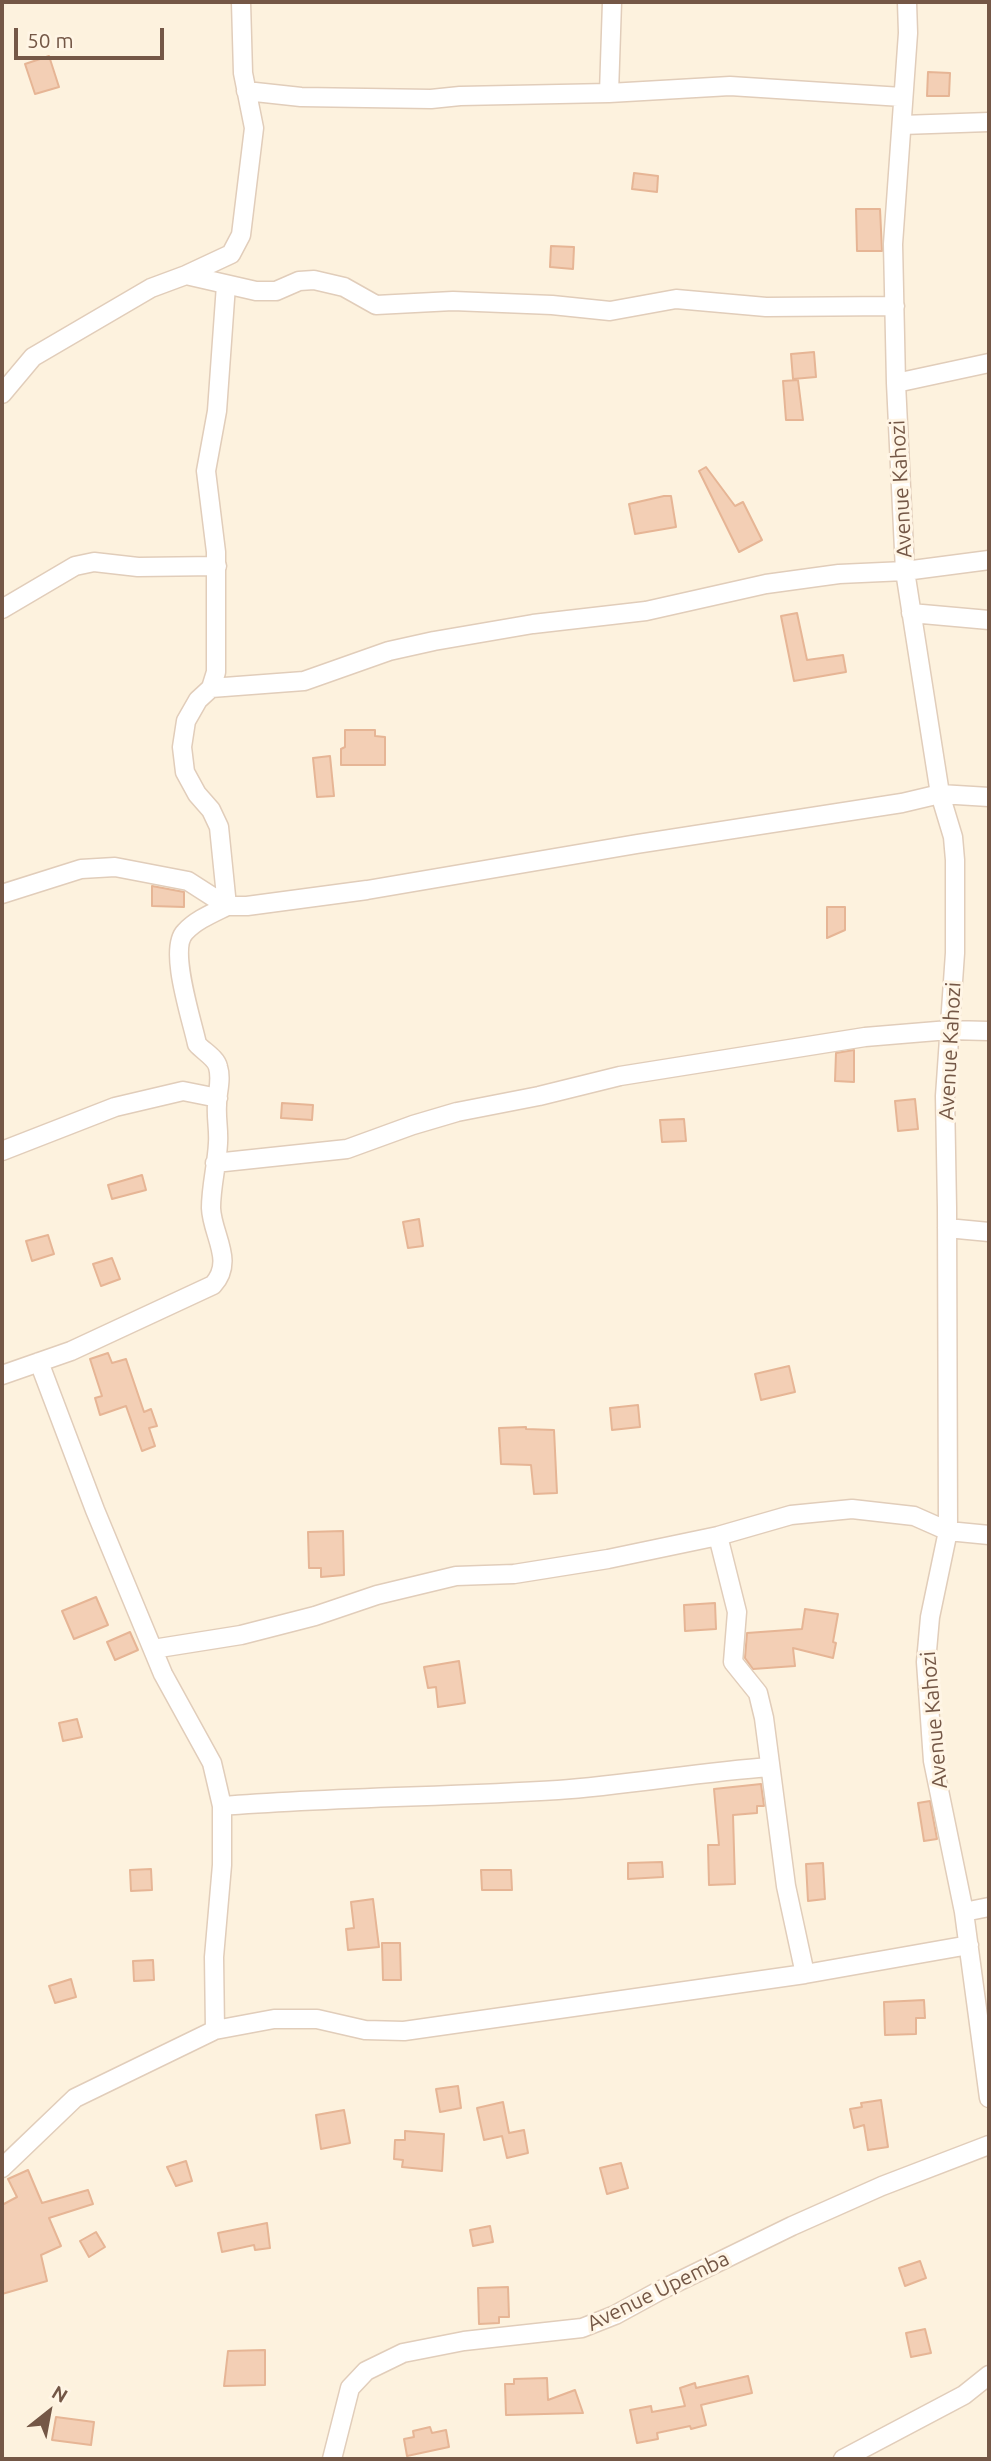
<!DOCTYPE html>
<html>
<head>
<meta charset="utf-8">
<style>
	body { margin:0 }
	#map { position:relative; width:991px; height:2461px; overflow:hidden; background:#fdf2de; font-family:Ubuntu,sans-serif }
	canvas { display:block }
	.frame { position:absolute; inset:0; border:4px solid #745746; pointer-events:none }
	.north { position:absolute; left:14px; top:2377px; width:70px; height:70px; -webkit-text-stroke:5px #fff5e5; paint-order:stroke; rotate:31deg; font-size:19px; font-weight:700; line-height:28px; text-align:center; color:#745746 }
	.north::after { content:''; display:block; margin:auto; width:24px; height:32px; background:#745746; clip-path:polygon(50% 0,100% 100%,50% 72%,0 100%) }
	.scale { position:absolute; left:14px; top:28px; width:150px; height:32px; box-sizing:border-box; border:4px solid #745746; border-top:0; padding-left:9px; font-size:21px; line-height:24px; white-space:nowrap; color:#745746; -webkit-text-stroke:5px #fff5e5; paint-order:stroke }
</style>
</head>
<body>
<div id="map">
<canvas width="991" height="2461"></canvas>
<div class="frame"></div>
<div class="north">N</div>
<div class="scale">50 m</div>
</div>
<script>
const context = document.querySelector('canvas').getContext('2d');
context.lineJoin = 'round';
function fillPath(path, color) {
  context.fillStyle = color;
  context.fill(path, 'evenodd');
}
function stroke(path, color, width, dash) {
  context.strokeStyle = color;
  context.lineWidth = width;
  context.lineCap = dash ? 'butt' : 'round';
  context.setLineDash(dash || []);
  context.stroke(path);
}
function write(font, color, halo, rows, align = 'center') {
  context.font = font + ' Ubuntu,sans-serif';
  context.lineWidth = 6;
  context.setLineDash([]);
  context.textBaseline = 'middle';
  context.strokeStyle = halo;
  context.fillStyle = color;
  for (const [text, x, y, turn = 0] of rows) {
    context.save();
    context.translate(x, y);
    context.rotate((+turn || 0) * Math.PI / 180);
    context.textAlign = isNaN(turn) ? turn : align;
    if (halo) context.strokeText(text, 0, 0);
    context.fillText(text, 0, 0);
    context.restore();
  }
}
const building = new Path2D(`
	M49,56L59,87L35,94L25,64Z
	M928,72L950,73L949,96H927Z
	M634,173L658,176L657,192L632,189Z
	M856,209H880L882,251H857Z
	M551,246L574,247L573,269L550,267Z
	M814,352L816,377L793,379L791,354Z
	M798,380L803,420H786L783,381Z
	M706,467L735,506L743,502L762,540L739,552L699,471Z
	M664,496H671L676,527L635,534L629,504Z
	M797,613L807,660L843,655L846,672L794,681L781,616Z
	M345,730H375V736L385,737V765H341V749L345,747Z
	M330,756L334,796L317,797L313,758Z
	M152,886L184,892V907L152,906Z
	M827,907H845V930L827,938Z
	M854,1050V1082L835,1081L836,1053Z
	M915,1099L918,1129L898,1131L895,1101Z
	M282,1103L313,1105L312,1120L281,1118Z
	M684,1119L686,1141L662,1142L660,1120Z
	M142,1175L146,1190L112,1199L108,1185Z
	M419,1219L423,1246L408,1248L403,1222Z
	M48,1235L54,1254L32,1261L26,1241Z
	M112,1258L120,1279L101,1286L93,1264Z
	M108,1353L112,1363L126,1359L144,1412L151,1409L157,1426L149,1428L155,1446L142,1451L126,1406L100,1415L95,1398L102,1396L90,1359Z
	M789,1366L795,1392L761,1400L755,1374Z
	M638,1405L640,1427L612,1430L610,1408Z
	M526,1427V1429L554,1430L557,1493L534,1494L531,1465L501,1464L499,1428Z
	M343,1531L344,1575L321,1577V1568H309L308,1532Z
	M96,1597L108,1625L74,1639L62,1611Z
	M715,1603L716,1629L685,1631L684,1605Z
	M805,1609L838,1614L833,1642L836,1643L833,1658L793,1648L795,1666L753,1669L745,1658L747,1633L802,1629Z
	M130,1632L138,1650L115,1660L107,1642Z
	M459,1661L465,1703L438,1707L436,1687L428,1688L424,1667Z
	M77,1719L82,1737L63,1741L59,1723Z
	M761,1784L764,1806H757V1813L733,1815L735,1884L709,1885L708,1845H719L714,1789Z
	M930,1801L937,1839L924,1841L918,1803Z
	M662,1862L663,1877L628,1879V1863Z
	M823,1863L825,1899L808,1901L806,1864Z
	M151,1869L152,1890L131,1891L130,1870Z
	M481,1870H511L512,1890H482Z
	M373,1899L379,1947L348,1950L346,1929L354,1928L351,1902Z
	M382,1943H400L401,1980H383Z
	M153,1960L154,1980L134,1981L133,1961Z
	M71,1979L76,1997L55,2003L49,1986Z
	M924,2000L925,2018H916V2034L885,2035L884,2002Z
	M458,2086L461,2108L440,2112L436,2089Z
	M881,2100L888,2147L868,2150L864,2125L854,2128L850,2109L862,2107L861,2103Z
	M503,2102L509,2133L524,2130L528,2153L507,2158L502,2136L484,2140L477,2108Z
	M344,2110L350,2143L321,2149L316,2115Z
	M405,2131L444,2134L442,2171L402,2167L403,2160L394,2159L395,2140H405Z
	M186,2161L192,2181L176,2186L167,2167Z
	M621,2163L628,2188L607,2194L600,2168Z
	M28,2170L42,2203L88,2190L93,2204L49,2218L61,2246L41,2255L47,2281L2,2294V2205L17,2197L8,2179Z
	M267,2223L270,2248L255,2250L254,2245L222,2252L218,2233Z
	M490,2226L493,2242L473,2246L470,2230Z
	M96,2232L105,2247L89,2257L80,2241Z
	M920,2261L926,2278L905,2286L899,2268Z
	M508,2287L509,2317H499V2323L479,2324L478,2288Z
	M925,2329L931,2353L911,2357L906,2333Z
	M265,2350V2385L224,2386L228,2351Z
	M748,2376L752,2393L701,2405L706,2425L691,2429L690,2426L657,2433L658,2439L637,2443L630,2410L651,2406L652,2412L685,2406L680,2388L695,2383L696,2388Z
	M547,2378L548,2400L575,2390L583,2413L506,2415L505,2384H514V2379Z
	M56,2417L94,2422L91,2445L52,2440Z
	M430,2427L432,2433L446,2430L449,2447L407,2456L404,2439L414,2437L413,2431Z`);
fillPath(building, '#f3cfb5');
stroke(building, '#e6b595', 2);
const street = new Path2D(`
	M907,2L908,33L893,244L896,383L905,571L940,794L953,837L955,860V953L945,1096L947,1208L948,1531L930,1617L926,1662L933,1761L964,1912L989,2098
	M246,91L301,97L431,99L460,96L609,93L730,86L902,97
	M609,93L612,2
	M902,125L989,122
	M186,275L256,291H276L299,281L314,280L344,287L376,305L453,301L552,305L610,311L676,299L766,307L895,306
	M896,383L989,363
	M2,394L33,357L151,288L186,275L231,254L241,235L254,128L243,73L241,2
	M2,609L75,566L94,562L138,567L217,566
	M911,613L989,620
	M211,688L304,681L389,651L434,641L533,624L646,611L766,584L839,574L905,571L989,560
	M2,894L81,869L115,867L188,881L227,906H247L367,890L637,844L902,803L940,794L989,797
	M2,1151L115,1107L183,1091L218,1098
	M215,1163L347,1149L413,1125L457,1112L539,1096L620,1076L865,1037L949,1030L989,1031
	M947,1228L989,1232
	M39,1362L95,1510L163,1674L212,1763L222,1806V1865L214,1957L215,2030
	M2,1375L71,1351L213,1285C235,1261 212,1235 211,1208C211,1186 217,1165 218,1143C219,1130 216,1118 217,1105C217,1092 222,1080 218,1067C216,1058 203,1051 197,1044C192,1020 168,949 185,932C196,920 213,913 227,906L219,827L211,810L197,794L185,772L182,747L186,721L198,700L211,688L216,672V552L206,471L217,411L226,285
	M718,1536L737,1612L733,1662L758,1693L764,1718L786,1886L805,1974
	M153,1649L241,1635L315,1616L377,1595L456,1576L514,1574L608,1559L718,1536L791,1515L852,1509L914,1516L948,1531L989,1535
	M222,1806C333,1797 446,1797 558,1790C629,1785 699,1772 770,1767
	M964,1912L989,1907
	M2,2168L75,2098L215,2030L274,2019H317L365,2030L404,2031L805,1974L969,1945
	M332,2459L350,2388L366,2371L403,2353L464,2341L582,2328L615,2315L659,2291L792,2226L882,2186L989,2145
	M843,2459L964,2395L989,2375`);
stroke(street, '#e1cdba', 21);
stroke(street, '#fff', 18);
write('21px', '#745746', '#fff5e5', [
	["Avenue Kahozi",901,489,-93],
	["Avenue Kahozi",950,1051,-87],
	["Avenue Kahozi",934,1720,-95],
	["Avenue Upemba",658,2291,-26]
]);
</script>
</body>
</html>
